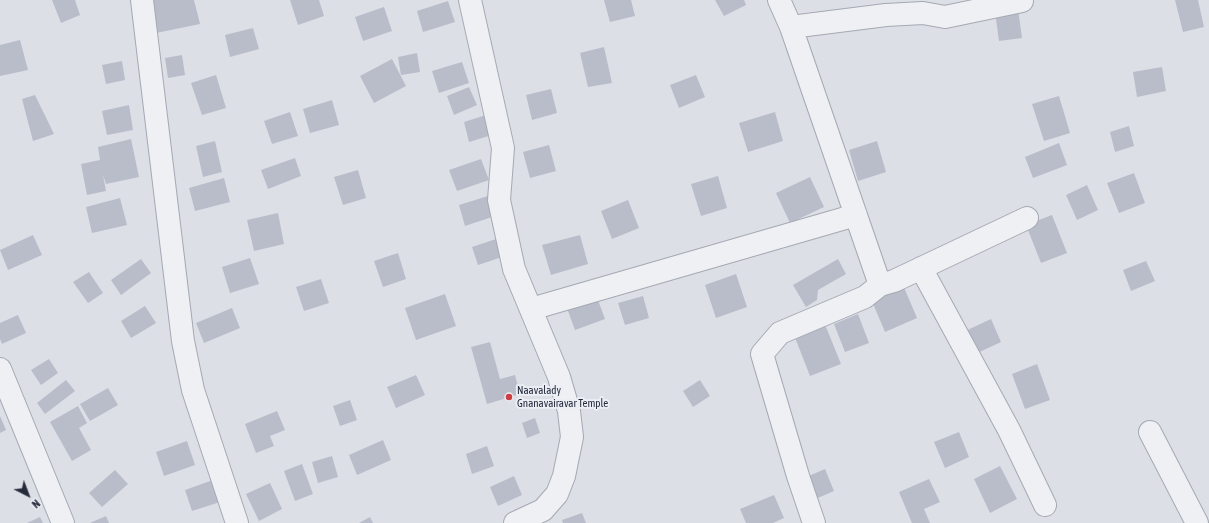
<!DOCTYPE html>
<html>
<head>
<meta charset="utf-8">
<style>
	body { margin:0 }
	#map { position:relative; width:1209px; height:523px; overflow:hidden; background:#dcdfe6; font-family:"Asap Condensed",sans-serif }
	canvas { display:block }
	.north { position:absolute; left:8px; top:475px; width:40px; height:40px; -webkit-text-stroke:3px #ebeef4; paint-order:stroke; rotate:138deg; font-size:11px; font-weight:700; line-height:16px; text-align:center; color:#262b3c }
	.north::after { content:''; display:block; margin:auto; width:14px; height:18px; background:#262b3c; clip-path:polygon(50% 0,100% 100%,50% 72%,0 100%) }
</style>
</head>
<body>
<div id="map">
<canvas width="1209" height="523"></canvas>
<div class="north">N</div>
</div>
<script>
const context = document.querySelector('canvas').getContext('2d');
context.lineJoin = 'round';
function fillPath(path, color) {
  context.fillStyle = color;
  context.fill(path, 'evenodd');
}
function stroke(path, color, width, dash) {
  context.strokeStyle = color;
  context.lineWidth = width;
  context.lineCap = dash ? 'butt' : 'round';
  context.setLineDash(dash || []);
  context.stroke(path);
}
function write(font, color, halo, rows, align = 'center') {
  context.font = font + ' "Asap Condensed",sans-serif';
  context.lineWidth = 4;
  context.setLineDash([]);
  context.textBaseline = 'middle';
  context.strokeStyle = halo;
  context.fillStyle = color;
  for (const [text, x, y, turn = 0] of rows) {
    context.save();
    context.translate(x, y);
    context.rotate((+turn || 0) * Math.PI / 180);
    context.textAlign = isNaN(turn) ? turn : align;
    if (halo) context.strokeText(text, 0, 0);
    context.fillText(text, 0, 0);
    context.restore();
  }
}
fillPath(new Path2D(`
	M52,0H75L80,15L61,23Z
	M149,0H194L200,24L156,33Z
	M290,0H319L324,16L298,25Z
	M604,0H631L635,16L610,22Z
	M715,0H744L746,5L724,16Z
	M1175,0H1198L1204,27L1183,32Z
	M448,1L455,22L423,32L417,11Z
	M384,7L392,31L363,41L355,17Z
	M1018,9L1022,38L999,41L995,12Z
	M253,28L259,49L230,57L225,35Z
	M20,40L28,70L0,76V45Z
	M604,47L612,83L588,87L580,53Z
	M417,53L420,72L401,75L398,57Z
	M182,55L185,75L168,78L165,58Z
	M392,59L406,86L374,103L360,76Z
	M122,61L125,80L106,84L102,65Z
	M462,62L469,83L439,93L432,71Z
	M1162,67L1166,91L1137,97L1133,72Z
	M216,75L226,108L202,115L191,83Z
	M696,75L705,97L679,108L670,85Z
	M469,87L477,105L454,115L447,96Z
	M551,89L557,113L532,120L526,95Z
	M35,95L54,134L33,141L22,99Z
	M1059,96L1070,133L1044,141L1032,104Z
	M332,100L339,125L310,133L303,109Z
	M129,105L133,130L107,135L102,111Z
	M290,112L298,136L272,144L264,121Z
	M775,112L783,141L748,152L739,123Z
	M486,115L492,135L469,142L464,122Z
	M1129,126L1134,146L1115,152L1110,132Z
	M131,139L139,177L106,184L103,175L106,191L87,195L81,164L100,160L98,147Z
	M215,141L222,172L203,177L196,146Z
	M877,141L886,172L858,181L849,150Z
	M1059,143L1067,165L1033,178L1025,157Z
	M549,145L556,171L530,178L523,152Z
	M295,158L301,176L268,189L261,170Z
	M481,159L489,180L457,191L449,170Z
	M358,170L366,198L343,205L334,177Z
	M1134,173L1145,203L1119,213L1107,183Z
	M718,176L727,208L701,216L691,184Z
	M810,177L824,207L790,223L776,193Z
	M224,178L230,202L195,211L189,188Z
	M1087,185L1098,210L1077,220L1066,195Z
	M488,196L495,216L465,226L459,205Z
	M120,198L127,225L92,233L86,207Z
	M628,200L639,228L612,239L601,211Z
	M278,213L284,244L254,251L247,220Z
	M1052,215L1067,253L1041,263L1026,225Z
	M33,235L42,255L8,270L0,250Z
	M580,235L588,264L551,275L542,245Z
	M499,238L505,256L478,265L472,247Z
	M398,253L406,279L383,287L374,261Z
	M250,258L259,284L230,293L222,267Z
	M141,259L151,273L121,295L111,280Z
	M838,259L846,274L818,290L817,300L806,307L793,285Z
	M1146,261L1155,281L1131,291L1123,270Z
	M89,272L103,293L88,303L73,282Z
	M736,274L747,307L716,318L705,285Z
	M321,279L329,303L304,311L296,287Z
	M903,285L917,318L885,332L871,299Z
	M595,292L605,319L575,330L565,303Z
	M445,294L456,326L416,340L405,308Z
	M643,296L649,318L625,325L618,303Z
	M145,306L156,323L131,338L121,321Z
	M232,308L240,328L204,343L196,323Z
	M858,314L869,343L845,352L834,324Z
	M18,315L26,333L2,344L0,339V323Z
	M991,319L1001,342L971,356L961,333Z
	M824,322L841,364L810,376L794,335Z
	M490,342L500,379L515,375L520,394L487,404L471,347Z
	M49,359L58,373L41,385L31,370Z
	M1037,364L1050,400L1025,409L1012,374Z
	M416,375L425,395L396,408L387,387Z
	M66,380L75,391L45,414L37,403Z
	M700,380L710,396L693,407L683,391Z
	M108,388L118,405L90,421L80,404Z
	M350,400L357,420L340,426L333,406Z
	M78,406L87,423L79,428L91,450L72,461L50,422Z
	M277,411L285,430L270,436L274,446L256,453L245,424Z
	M0,416L6,430L0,433Z
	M535,418L540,433L527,438L522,423Z
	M959,432L969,457L945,468L934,442Z
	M383,440L391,460L357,475L349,455Z
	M187,441L195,465L164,476L156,452Z
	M487,446L494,466L472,474L466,454Z
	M332,456L338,477L318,483L312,462Z
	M302,464L313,494L295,501L284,471Z
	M1000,466L1017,499L990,513L974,479Z
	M825,469L834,491L813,500L804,478Z
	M115,470L128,484L102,507L89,493Z
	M514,476L522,495L498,506L490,487Z
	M929,479L940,502L924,509L930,523H912L899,492Z
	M213,480L220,502L192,511L185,490Z
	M270,483L282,509L259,521L246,494Z
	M774,495L784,518L773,523H746L740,509Z
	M582,513L586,523H563L562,520Z
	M106,516L109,523H90Z
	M40,517L43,523H27Z
	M370,517L373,523H359Z`), '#b9bdc9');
const minor = new Path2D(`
	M142,0L183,341L193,390L237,523
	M470,0L503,148L499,200L514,269L559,377L569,411L572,437L564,476L557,494L543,510L515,523
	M779,0L791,27L886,15L923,13L945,17L1022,1
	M791,27L880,285L865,297L780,333L762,354L798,476L814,523
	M921,268L1009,430L1045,505
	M880,285L894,281L1027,218
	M531,309L856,215
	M0,369L63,523
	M1150,432L1197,523`);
stroke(minor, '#a5a9b3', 24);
stroke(minor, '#eef0f4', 22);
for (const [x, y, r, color] of [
	[509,397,4,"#cd3f45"]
]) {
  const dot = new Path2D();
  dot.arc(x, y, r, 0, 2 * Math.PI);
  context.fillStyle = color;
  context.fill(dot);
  stroke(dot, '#ebeef4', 1.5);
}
write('11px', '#262b3c', '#ebeef4', [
	["Naavalady",517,391],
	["Gnanavairavar Temple",517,404]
], 'left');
</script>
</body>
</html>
